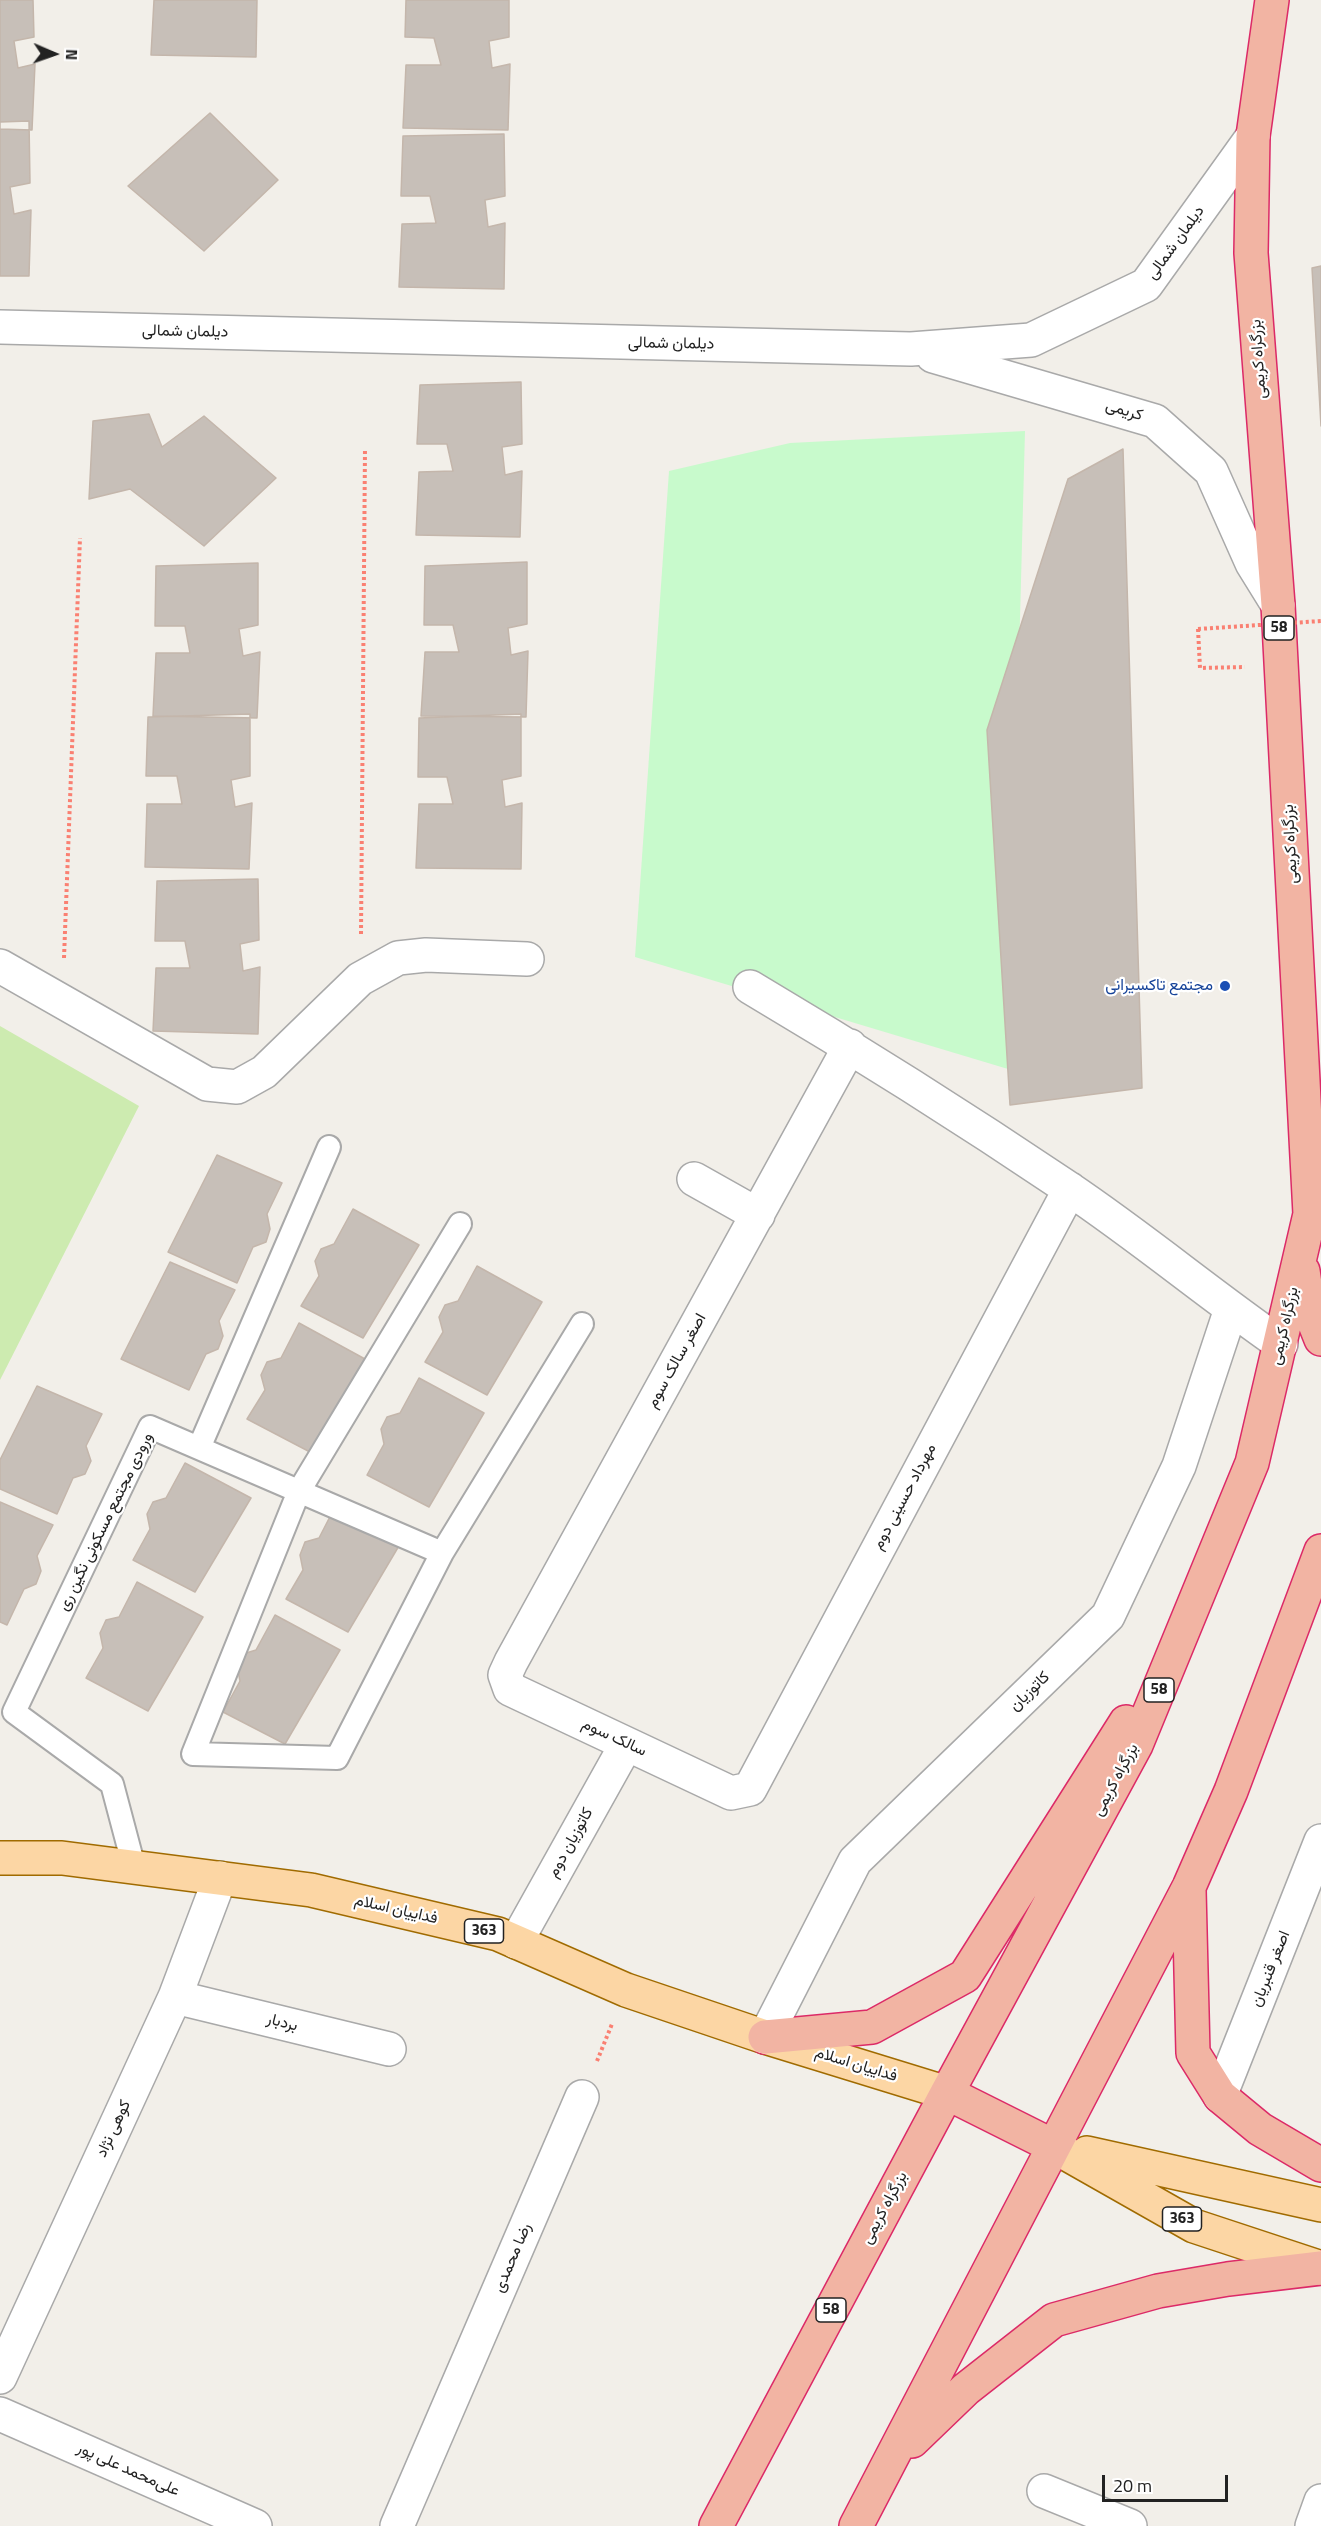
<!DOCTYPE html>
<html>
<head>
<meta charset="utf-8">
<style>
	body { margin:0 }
	#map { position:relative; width:1321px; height:2526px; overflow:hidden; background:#f2efe9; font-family:"Titillium Web",sans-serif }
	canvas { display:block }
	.north { position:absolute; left:24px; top:24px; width:60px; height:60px; -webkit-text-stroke:4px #fff; paint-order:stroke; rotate:92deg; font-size:16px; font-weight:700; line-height:24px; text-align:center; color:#222 }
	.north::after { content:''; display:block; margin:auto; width:21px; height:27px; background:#222; clip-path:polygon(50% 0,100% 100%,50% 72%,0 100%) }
	.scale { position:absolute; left:1102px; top:2475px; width:126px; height:27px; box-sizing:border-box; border:3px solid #222; border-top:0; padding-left:8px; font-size:18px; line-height:21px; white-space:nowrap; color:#222; -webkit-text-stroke:4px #fff; paint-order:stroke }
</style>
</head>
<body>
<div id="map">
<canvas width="1321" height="2526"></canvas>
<div class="north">N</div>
<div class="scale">20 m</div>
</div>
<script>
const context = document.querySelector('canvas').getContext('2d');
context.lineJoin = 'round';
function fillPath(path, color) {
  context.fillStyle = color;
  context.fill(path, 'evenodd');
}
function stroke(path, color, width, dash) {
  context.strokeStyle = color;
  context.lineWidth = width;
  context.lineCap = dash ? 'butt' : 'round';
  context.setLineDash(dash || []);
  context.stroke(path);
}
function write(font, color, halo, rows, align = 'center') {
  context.font = font + ' "Titillium Web",Vazirmatn,sans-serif';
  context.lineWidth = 4.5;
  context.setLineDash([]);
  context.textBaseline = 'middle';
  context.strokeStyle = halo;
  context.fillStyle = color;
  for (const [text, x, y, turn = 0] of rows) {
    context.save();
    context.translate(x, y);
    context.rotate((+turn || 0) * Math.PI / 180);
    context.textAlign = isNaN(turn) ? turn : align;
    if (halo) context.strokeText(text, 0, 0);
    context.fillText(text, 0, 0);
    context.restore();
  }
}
fillPath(new Path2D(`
	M0,1026L139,1106L0,1380Z`), '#cdebb0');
fillPath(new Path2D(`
	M1025,431L1008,1069L635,957L669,471L790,443Z`), '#c8facc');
const building = new Path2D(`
	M0,0H33L34,37L14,41L18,68L35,64L32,130L0,129Z
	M154,0H257L256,57L151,55Z
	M406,0H509V37L489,41L492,68L510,64L508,130L403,128L406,65H441L434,38L405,37Z
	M210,113L278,180L204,251L128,186Z
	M29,121L30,183L10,187L14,214L31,210L29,276H0V122Z
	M504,134L505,196L485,200L488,227L505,223L504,289L399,287L402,224L436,223L430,196H401L403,136Z
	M1321,266V426L1312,268Z
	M521,382L522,444L502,447L505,475L522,471L520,537L416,535L419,472L453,471L447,444H417L420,385Z
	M149,414L162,447L204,416L276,478L204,546L130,489L89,499L93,421Z
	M1123,449L1142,1088L1010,1105L987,730L1068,479Z
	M527,562V624L508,628L511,655L528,651L526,717L421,716L425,652H459L453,625H424L425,566Z
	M258,563V625L239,629L243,656L260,652L257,718L153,716L156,653H190L185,626H155L156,566Z
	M250,714V776L231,780L235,807L252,803L249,869L145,867L147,804H182L177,776H146L148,717Z
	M521,714V776L502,780L505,807L522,803L521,869L416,868L419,804H453L447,777H418L419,718Z
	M258,879L259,940L240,944L243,971L260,967L258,1034L153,1031L156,968H190L185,941H155L157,881Z
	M217,1155L282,1183L267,1214L270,1229L266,1242L253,1247L237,1283L168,1252Z
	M353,1209L419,1245L363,1338L301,1306L319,1276L315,1261L321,1249L334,1244Z
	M170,1262L235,1290L219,1321L223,1336L218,1349L206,1354L189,1390L121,1359Z
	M477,1266L542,1302L487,1395L425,1362L443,1332L439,1317L445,1305L458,1301Z
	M299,1323L365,1359L310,1452L247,1419L265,1390L261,1375L267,1362L281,1358Z
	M419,1378L484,1413L429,1507L367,1475L384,1444L381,1429L387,1417L400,1413Z
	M37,1386L102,1414L86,1446L91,1461L85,1474L73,1478L57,1514L0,1489V1460Z
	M185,1463L251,1498L195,1592L133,1560L150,1529L147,1514L153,1502L166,1498Z
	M0,1502L53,1525L37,1556L41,1571L36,1584L24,1589L7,1625L0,1622Z
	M337,1503L403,1539L348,1632L286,1599L303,1570L300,1555L305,1542L319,1538Z
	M137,1582L203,1617L148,1711L86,1678L103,1648L100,1633L106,1620L119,1617Z
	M275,1615L340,1650L285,1744L223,1712L240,1681L237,1666L243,1654L256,1650Z`);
fillPath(building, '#c7bfb8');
stroke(building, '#c4b6ab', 1.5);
const service = new Path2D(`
	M460,1224L299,1491L193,1754L337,1758L442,1553L582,1324
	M199,1448L329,1147
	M134,1867L112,1784L14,1712L150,1427L442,1553`);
const minor = new Path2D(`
	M0,966L207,1084L237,1087L264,1072L360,979L398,958L426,955L527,959
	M750,987C858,1051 964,1118 1068,1188C1141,1237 1209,1294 1281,1344
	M850,1046L511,1662L505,1675L510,1689L731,1793L750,1789L1070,1189
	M694,1179L758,1215
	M516,1942L626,1745
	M175,1997L389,2049
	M765,2037L855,1861L1108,1616L1179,1466L1231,1309
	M1220,2096L1321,1841
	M0,2377L175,1997L220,1878
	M0,2414L255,2526
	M1044,2491L1130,2526
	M397,2526L582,2097
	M1312,2526L1321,2501`);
const tertiary = new Path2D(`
	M0,327L911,349L1031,340L1146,285L1253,136
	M933,356L1155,421L1211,471L1252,563L1278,605`);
const primary = new Path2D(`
	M0,1858H62L311,1890L498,1934L626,1990L765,2037L947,2093
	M1053,2146L1194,2226L1321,2268
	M1087,2153L1321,2205`);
const trunk = new Path2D(`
	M1303,1271L1309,1309L1321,1339
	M1189,1890L1193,2053L1220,2096L1260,2129L1321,2165
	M765,2037L872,2027L965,1976L1126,1722
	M947,2093L1053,2146
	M912,2441L966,2389L1054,2320L1158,2291L1228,2279L1321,2268
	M716,2526L947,2093L1136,1745L1252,1463L1310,1214L1278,605L1251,253L1253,136L1272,0
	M856,2526L1189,1887L1231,1791L1321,1551`);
stroke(service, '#a9a9a9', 26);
stroke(minor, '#a9a9a9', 36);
stroke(tertiary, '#a9a9a9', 36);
stroke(primary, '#a06b00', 36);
stroke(trunk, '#dc2a67', 36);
stroke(new Path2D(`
	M1198,629L1200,668L1245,667
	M361,934L365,449
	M64,958L80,538
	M597,2061L612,2024`), '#fa8072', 4, [3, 3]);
stroke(service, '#fff', 22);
stroke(minor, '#fff', 33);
stroke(tertiary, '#fff', 33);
stroke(primary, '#fcd6a4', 33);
stroke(trunk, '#f2b4a3', 33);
stroke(new Path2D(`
	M1198,629L1321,621`), '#fa8072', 4, [3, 3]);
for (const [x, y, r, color] of [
	[1225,986,6,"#1a4fb4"]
]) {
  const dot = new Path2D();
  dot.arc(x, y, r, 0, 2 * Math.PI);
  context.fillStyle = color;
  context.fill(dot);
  stroke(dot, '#fff', 2);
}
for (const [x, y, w] of [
	[1279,628,30],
	[1159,1690,30],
	[484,1931,39],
	[1182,2219,39],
	[831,2310,30]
]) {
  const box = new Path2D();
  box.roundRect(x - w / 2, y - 12, w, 24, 4.5);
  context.fillStyle = '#fff';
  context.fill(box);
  stroke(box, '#222', 1.5);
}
write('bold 15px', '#222', null, [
	["58",1279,628],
	["58",1159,1690],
	["363",484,1931],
	["363",1182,2219],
	["58",831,2310]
]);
write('16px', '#222', '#fff', [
	["دیلمان شمالی",1176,243,-54],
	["دیلمان شمالی",185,332,1],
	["دیلمان شمالی",671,344,1],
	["بزرگراه کریمی",1259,359,-94],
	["کریمی",1124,411,17],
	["بزرگراه کریمی",1291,844,-93],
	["بزرگراه کریمی",1285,1326,-77],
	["اصغر سالک سوم",677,1361,-61],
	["مهرداد حسینی دوم",905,1497,-62],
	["ورودی مجتمع مسکونی نگین ری",106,1522,-64],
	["کاتوزیان",1030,1692,-44],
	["سالک سوم",614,1738,25],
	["بزرگراه کریمی",1116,1780,-62],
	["کاتوزیان دوم",571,1843,-61],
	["فداییان اسلام",396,1910,13],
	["اصغر قنبریان",1271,1969,-68],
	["بردبار",282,2023,14],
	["فداییان اسلام",856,2065,17],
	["کوهی نژاد",114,2129,-65],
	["بزرگراه کریمی",885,2208,-62],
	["رضا محمدی",513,2258,-67],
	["علی‌محمد علی پور",128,2470,24]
]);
write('16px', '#164399', '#fff', [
	["مجتمع تاکسیرانی",1213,986]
], 'right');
</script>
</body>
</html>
